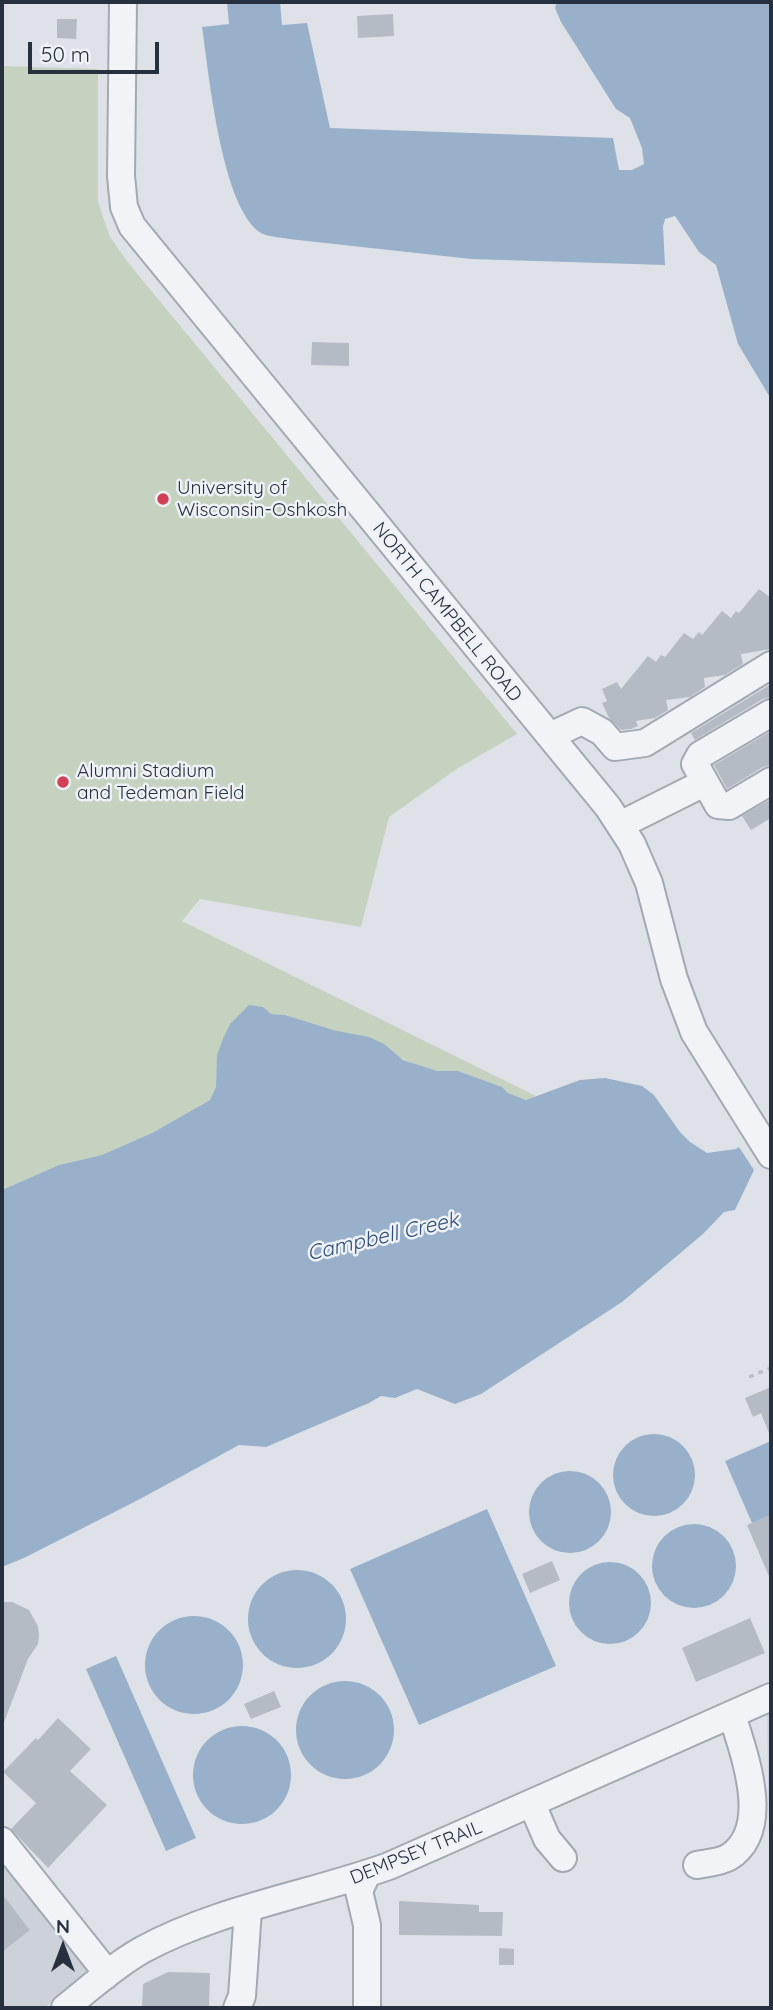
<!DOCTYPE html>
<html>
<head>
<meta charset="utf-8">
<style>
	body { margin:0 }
	#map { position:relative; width:773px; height:2010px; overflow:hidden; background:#dee2e8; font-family:Quicksand,sans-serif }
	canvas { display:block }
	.frame { position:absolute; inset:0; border:4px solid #27303f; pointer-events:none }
	.north { position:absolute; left:28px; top:1912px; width:70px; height:70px; -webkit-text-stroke:5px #eef1f6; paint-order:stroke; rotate:0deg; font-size:19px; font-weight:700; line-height:28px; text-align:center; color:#27303f }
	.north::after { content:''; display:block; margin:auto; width:24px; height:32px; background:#27303f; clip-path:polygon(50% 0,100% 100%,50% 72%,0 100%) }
	.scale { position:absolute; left:28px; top:42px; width:131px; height:32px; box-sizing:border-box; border:4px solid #27303f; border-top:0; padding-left:9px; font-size:21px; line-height:24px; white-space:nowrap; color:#27303f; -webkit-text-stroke:5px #eef1f6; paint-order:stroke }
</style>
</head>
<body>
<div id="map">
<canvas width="773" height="2010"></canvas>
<div class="frame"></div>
<div class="north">N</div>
<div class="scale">50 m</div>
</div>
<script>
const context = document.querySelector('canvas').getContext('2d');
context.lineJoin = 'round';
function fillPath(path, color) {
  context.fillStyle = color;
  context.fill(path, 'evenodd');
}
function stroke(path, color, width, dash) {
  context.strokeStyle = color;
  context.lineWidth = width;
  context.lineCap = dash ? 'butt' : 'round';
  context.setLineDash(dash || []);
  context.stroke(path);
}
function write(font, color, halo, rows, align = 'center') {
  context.font = font + ' Quicksand,sans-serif';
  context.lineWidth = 5;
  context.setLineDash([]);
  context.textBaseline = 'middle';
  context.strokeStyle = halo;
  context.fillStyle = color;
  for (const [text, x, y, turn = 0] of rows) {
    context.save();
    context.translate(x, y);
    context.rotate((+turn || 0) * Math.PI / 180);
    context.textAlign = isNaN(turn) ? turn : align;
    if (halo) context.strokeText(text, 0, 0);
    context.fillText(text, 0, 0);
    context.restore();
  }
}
fillPath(new Path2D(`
	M771,1710V1975L767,1712Z
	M2,1841L100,1964L44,2008H2Z`), '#ccd1da');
fillPath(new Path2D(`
	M2,66L98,69V202L110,237L130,265L517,734L458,768L389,817L361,927L200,899L182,921L536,1096L526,1100L508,1093L502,1087L458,1071H437L419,1066L337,1031L285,1015L270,1014L230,1025L218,1055L216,1087L210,1100L154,1132L102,1155L59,1165L2,1190Z`), '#c4d2bf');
fillPath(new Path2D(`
	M227,2H280L282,25L307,23L330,128L613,138L619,170H632L644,164L642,148L630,118L616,109L561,22L555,8L557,2H771V399L738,344L716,265L699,252L675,216L665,219L663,226L665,265L471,259L289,239C280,237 265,237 258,231C221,201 209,75 202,27L229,24Z
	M249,1005L263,1007L271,1014L285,1015L337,1031L369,1037L384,1044L403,1060L437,1071H458L502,1087L508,1093L526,1100L580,1080L605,1078L642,1086L654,1095L680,1132L690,1142L707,1153L736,1149L771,1123V1158L754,1170L735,1210L724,1212L703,1234L622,1302L481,1394L455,1404L417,1389L395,1398L381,1396L369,1403L266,1447L239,1445L140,1499L26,1557L2,1567V1190L59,1165L102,1155L154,1132L210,1100L216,1087L217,1055L223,1039L230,1024Z
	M613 1475a41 41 0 1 1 82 0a41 41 0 1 1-82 0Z
	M771,1441V1515L752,1523L725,1461Z
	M529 1512a41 41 0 1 1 82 0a41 41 0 1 1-82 0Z
	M487,1509L556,1666L419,1725L350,1569Z
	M652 1566a42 42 0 1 1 84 0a42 42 0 1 1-84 0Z
	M569 1603a41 41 0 1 1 82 0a41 41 0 1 1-82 0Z
	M248 1619a49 49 0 1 1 98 0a49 49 0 1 1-98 0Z
	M145 1665a49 49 0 1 1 98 0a49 49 0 1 1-98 0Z
	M116,1656L196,1838L166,1851L86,1669Z
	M296 1730a49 49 0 1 1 98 0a49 49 0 1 1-98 0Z
	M193 1775a49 49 0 1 1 98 0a49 49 0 1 1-98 0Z`), '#98b0c9');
fillPath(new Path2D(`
	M771,1122V1159L754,1170L737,1144Z`), '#dee2e8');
fillPath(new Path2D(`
	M393,14L394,36L358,38L357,16Z
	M57,19H77L76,39L57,38Z
	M312,342L349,343V366L311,365Z
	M759,589L771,598V649L741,654L743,664L725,675L704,678L705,687L690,697L666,700L668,710L655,718L636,721L638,726L631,729L621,730L609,718L602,703L607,701L602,689L617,682L621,689L648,656L656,662L661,655L665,657L684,633L693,639L699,632L702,635L722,611L731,618L736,611L739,613Z
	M771,684V697L763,699L695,740L691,733Z
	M771,731V765L763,767L727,789L714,765Z
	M771,799V818L751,830L742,816Z
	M771,1387V1438L761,1413L753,1417L745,1398Z
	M771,1515V1581L747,1525Z
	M552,1561L560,1580L530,1593L522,1574Z
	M2,1602H12L29,1610L38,1626L39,1635L38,1644L28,1659L3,1725Z
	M750,1618L765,1653L696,1682L682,1648Z
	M274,1691L281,1707L251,1719L244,1704Z
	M58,1718L91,1749L70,1771L107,1805L48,1868L11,1829L36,1803L3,1772L36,1738L38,1740Z
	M2,1894L30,1930L2,1952Z
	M399,1901L479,1905V1912H503L502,1936L399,1935Z
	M499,1948L514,1949V1965H499Z
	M168,1972L210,1973L209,2008H142L143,1984Z`), '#b5bbc5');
const minor = new Path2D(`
	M123,2L121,176L124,207L132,226L608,807L632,844L649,883L674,979L694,1032L771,1155
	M771,713L700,755L695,764L718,805L729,806L771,781
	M550,736L582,721L602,732L615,747L645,743L771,665
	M620,825L704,783
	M532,1804L547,1839L563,1858
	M2,1841L100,1964L105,1976
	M697,1865C707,1863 721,1862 729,1857C773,1829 744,1754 732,1715
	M367,1874L359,1891L367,1925V2008
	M65,2008C90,1988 114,1966 142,1950C217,1909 308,1895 389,1866L771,1697
	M237,2008L242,1996L248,1910`);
stroke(minor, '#a3a9b2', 30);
stroke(new Path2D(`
	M749,1377L771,1368`), '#bcc0c6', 3.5, [5, 5]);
stroke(minor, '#f1f3f6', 26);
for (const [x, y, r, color] of [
	[163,499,7,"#d14056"],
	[63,782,7,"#d14056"]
]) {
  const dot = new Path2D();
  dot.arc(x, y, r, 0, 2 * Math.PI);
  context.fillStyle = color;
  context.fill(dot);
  stroke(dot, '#eef1f6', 2.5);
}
write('19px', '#27303f', '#eef1f6', [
	["University of",177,488],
	["Wisconsin-Oshkosh",177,510],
	["Alumni Stadium",77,771],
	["and Tedeman Field",77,793]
], 'left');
write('19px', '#27303f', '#eef1f6', [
	["NORTH CAMPBELL ROAD",447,612,51],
	["DEMPSEY TRAIL",416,1853,-22]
]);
write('italic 21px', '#304f74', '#eef1f6', [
	["Campbell Creek",383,1237,-13]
]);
</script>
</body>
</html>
